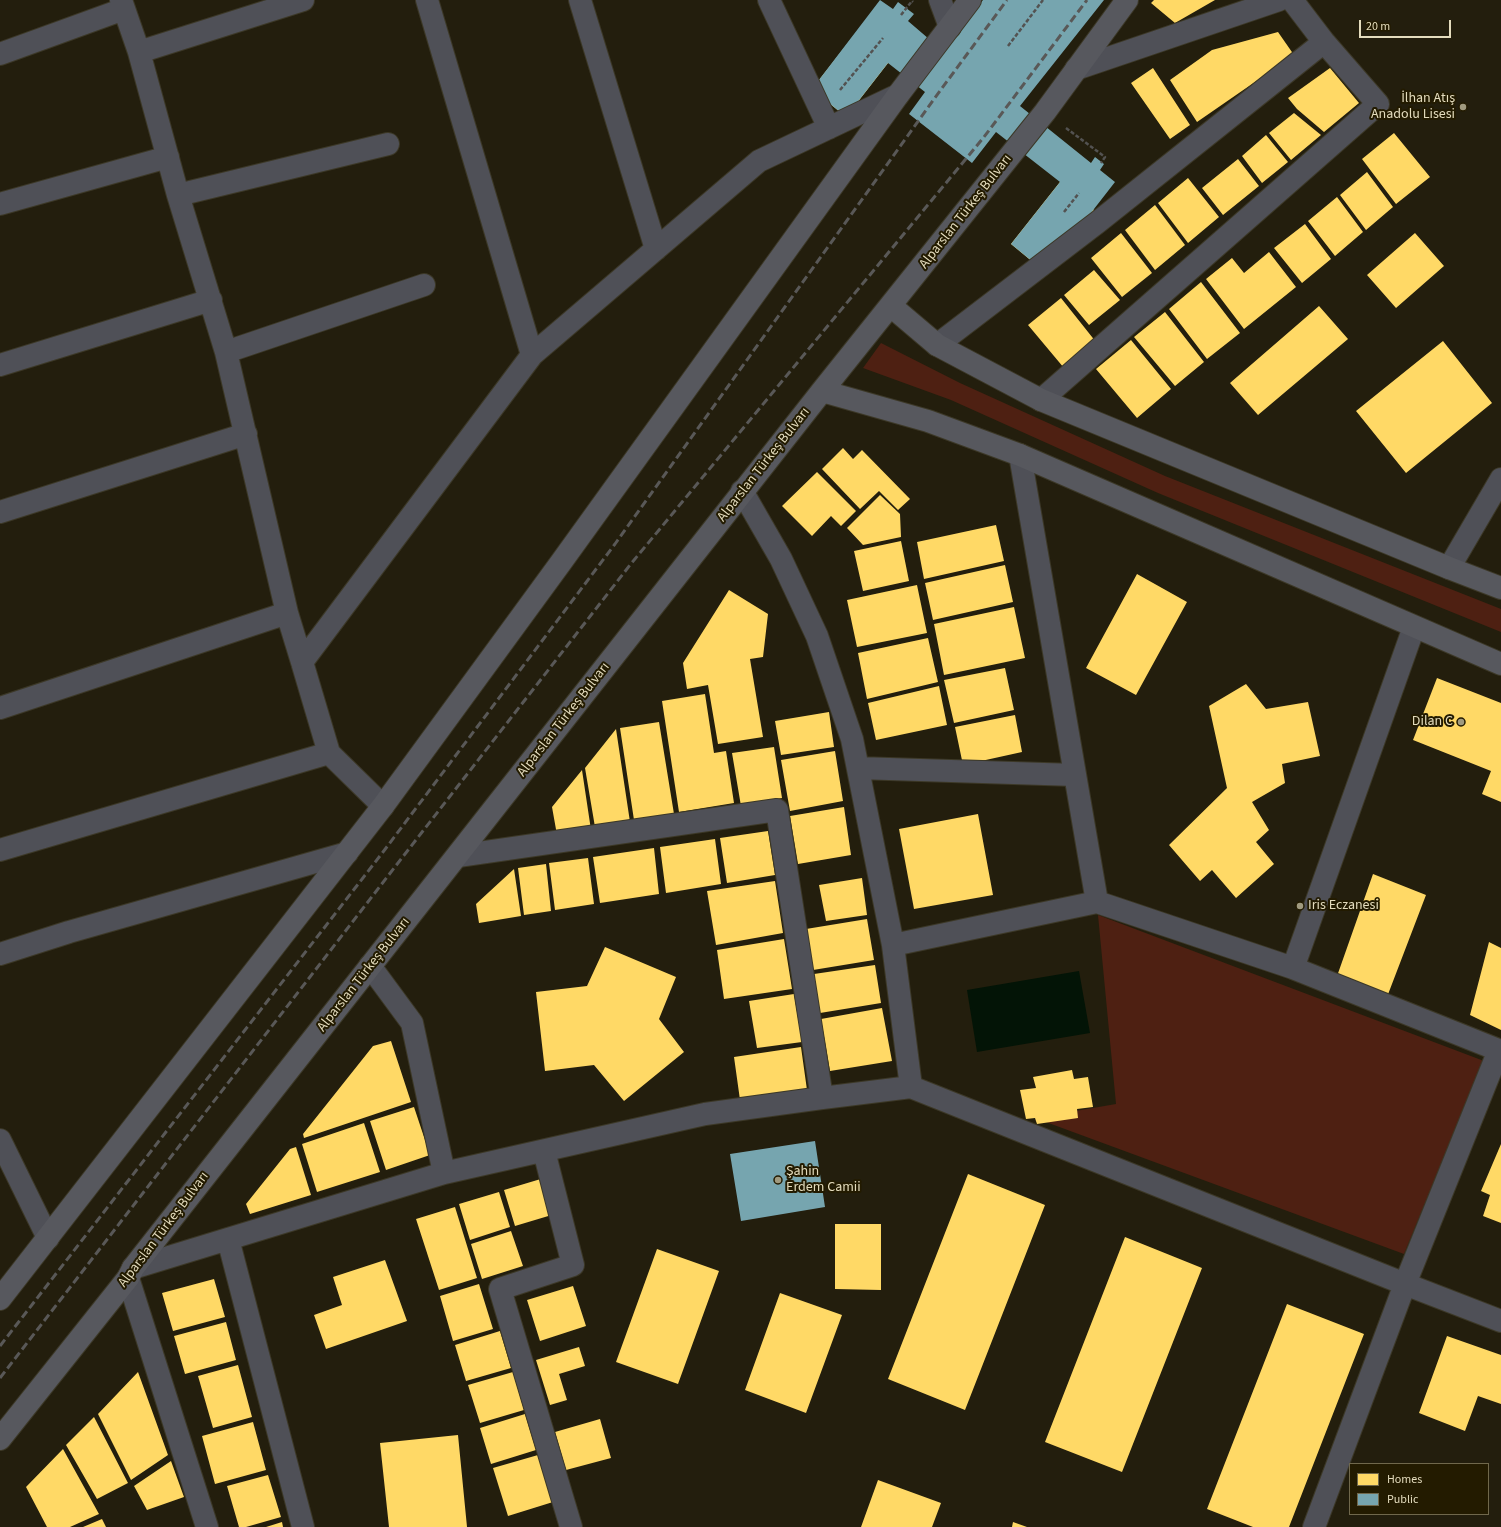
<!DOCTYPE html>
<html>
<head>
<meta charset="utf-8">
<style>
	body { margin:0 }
	#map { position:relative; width:1501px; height:1527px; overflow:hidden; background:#231e0d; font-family:"Source Sans 3",sans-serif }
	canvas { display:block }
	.legend { position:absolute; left:1349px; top:1463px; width:140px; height:52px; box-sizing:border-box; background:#231b00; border:1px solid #70684c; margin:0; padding:5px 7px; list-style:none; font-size:12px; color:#e4dcbd }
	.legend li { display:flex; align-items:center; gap:8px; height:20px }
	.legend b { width:20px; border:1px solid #70684c }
	.scale { position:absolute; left:1359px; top:20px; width:92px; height:18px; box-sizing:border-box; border:2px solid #e4dcbd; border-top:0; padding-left:5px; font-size:12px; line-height:14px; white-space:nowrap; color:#e4dcbd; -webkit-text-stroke:3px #231b00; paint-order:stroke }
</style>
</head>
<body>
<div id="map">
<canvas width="1501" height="1527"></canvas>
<ul class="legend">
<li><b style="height:11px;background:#ffd966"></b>Homes</li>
<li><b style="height:11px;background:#76a5af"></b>Public</li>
</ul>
<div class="scale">20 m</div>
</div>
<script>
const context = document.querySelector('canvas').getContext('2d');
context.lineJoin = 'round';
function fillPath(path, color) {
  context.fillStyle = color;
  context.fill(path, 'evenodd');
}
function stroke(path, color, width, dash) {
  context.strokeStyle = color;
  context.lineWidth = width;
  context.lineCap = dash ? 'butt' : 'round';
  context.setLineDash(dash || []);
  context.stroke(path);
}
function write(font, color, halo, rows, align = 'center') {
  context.font = font + ' "Source Sans 3",sans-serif';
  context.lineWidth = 4;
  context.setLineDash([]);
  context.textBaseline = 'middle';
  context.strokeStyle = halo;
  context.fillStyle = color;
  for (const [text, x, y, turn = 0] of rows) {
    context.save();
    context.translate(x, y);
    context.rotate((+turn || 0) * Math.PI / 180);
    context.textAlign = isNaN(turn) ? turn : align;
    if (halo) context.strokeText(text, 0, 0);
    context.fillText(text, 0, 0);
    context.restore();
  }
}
fillPath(new Path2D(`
	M881,343L960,383L1165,476L1501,609V632L1158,493L951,400L863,368Z
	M1098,915L1484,1061L1404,1254L1035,1118L1116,1104Z`), '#4e2012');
fillPath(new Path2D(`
	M1079,971L1090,1033L977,1052L967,990Z`), '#031406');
fillPath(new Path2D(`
	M1154,0H1215L1175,23L1151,3Z
	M1278,32L1294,55L1197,122L1170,80L1212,50Z
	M855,34L888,63L846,117L812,89Z
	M1153,68L1190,125L1170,139L1131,83Z
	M1330,68L1359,103L1324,132L1297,109L1288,98Z
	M1294,113L1321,135L1291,160L1269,133Z
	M1394,133L1430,177L1396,204L1362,159Z
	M1266,135L1288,162L1262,183L1242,156Z
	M1238,159L1259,186L1223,215L1202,188Z
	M1367,172L1393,207L1366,230L1340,195Z
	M1188,178L1219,217L1188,243L1158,203Z
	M1060,182L1094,210L1045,272L1011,244Z
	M1337,197L1363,232L1335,256L1308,221Z
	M1155,205L1185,245L1155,270L1125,230Z
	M1305,224L1331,259L1302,283L1274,248Z
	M1121,233L1152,273L1122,297L1091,258Z
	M1415,233L1444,266L1396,308L1367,275Z
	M1269,252L1296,287L1244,329L1206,279L1232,258L1244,273Z
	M1094,270L1120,300L1089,325L1064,295Z
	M1201,282L1240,333L1207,359L1169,309Z
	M1061,298L1096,342L1064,368L1028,325Z
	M1319,306L1348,339L1258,415L1230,383Z
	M1165,312L1204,362L1175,386L1134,337Z
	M1131,340L1171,389L1137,418L1096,369Z
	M1443,341L1492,403L1406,473L1356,411Z
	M843,448L853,459L862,450L910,499L898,510L879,491L860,509L822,469Z
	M817,472L856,511L841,526L831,516L812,536L782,506Z
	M880,495L900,514L901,537L863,545L847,528Z
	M996,525L1004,561L924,579L917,542Z
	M901,541L909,581L863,591L854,551Z
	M1005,565L1013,602L933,620L925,583Z
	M1137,574L1187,602L1136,695L1086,668Z
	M917,585L927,633L857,647L847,600Z
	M729,590L768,614L763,657L750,659L763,737L718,744L708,685L687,689L683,663Z
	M1014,607L1025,658L944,675L934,624Z
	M928,638L938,682L867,699L858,653Z
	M1005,668L1014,710L954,723L944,680Z
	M1437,678L1501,703V802L1482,794L1491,771L1413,740Z
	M1246,684L1266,709L1308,702L1320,756L1282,764L1285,783L1252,802L1269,830L1256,842L1274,864L1236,898L1212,870L1200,881L1169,845L1227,788L1209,706Z
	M939,686L947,725L876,740L868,703Z
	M705,694L714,753L726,751L734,803L679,812L662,701Z
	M829,712L834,747L781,755L775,721Z
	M1015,715L1022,752L963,765L955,727Z
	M659,722L674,814L634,820L620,728Z
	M616,729L630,822L595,827L585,768Z
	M774,747L782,798L741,806L732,753Z
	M835,751L843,801L790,811L781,760Z
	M582,770L591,830L557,835L552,807Z
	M844,807L851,855L798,864L790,816Z
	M978,814L993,895L914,909L899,829Z
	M768,831L775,875L727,883L720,838Z
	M715,839L721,884L666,893L660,847Z
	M654,848L659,894L600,903L593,857Z
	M588,858L594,904L555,910L549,863Z
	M546,864L551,911L524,915L518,868Z
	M514,869L521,916L479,923L476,904Z
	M1373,874L1426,895L1387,997L1336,979Z
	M862,878L867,915L826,921L819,885Z
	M775,881L783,933L716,945L707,891Z
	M867,919L874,960L813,970L806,929Z
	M784,939L792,989L724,999L717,950Z
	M1489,942L1501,948V1030L1470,1015Z
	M605,947L676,977L659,1019L684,1052L624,1101L594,1065L545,1071L536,992L587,986Z
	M875,965L881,1003L820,1013L814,974Z
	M794,994L802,1042L757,1048L749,1001Z
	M882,1008L892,1061L830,1071L821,1019Z
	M391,1041L411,1102L304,1138L303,1134L373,1046Z
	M801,1047L807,1090L740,1100L734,1057Z
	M1072,1070L1074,1079L1088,1077L1093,1107L1077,1109L1078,1118L1037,1124L1035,1118L1026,1119L1020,1090L1036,1088L1033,1077Z
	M414,1107L430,1155L386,1170L370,1121Z
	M364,1123L380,1172L317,1192L302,1144Z
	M1501,1144V1223L1483,1216L1490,1195L1481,1191Z
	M296,1147L311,1195L250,1214L246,1204L290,1149Z
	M968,1174L1045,1205L965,1410L888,1379Z
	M544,1178L555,1214L515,1226L504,1190Z
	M499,1192L510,1227L470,1240L459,1204Z
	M455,1207L477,1278L439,1290L416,1219Z
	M835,1224H881V1290L835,1289Z
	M511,1231L523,1266L482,1279L471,1244Z
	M1125,1237L1202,1268L1122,1472L1045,1442Z
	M657,1249L719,1271L678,1384L616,1362Z
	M385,1260L407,1321L326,1349L314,1315L342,1305L333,1277Z
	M214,1279L225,1317L173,1331L162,1293Z
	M479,1284L493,1329L453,1341L440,1296Z
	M573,1286L586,1326L540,1341L527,1300Z
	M780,1293L842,1315L806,1413L745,1390Z
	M1287,1304L1364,1334L1289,1527H1253L1207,1509Z
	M226,1322L236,1360L185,1374L174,1336Z
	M500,1331L511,1368L466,1381L455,1345Z
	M1447,1336L1501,1355V1404L1478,1396L1465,1431L1419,1413Z
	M579,1347L585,1366L559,1374L567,1400L550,1405L536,1360Z
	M238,1365L252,1417L213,1428L198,1376Z
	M138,1372L168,1455L131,1480L98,1414Z
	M513,1372L524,1410L480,1423L468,1385Z
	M525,1414L536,1450L491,1464L480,1428Z
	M94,1417L128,1483L97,1499L66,1445Z
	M600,1419L611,1458L566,1470L555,1432Z
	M253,1422L266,1470L215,1484L202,1436Z
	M458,1435L467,1527H389L380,1443Z
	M63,1449L99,1514L70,1527H47L26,1487Z
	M538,1455L553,1502L508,1516L493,1468Z
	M171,1461L184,1497L147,1510L134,1486Z
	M268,1475L281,1517L246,1527H239L227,1486Z
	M878,1480L941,1503L932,1527H861Z
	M102,1519L106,1527H83Z
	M282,1522L283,1527H266Z
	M1013,1522L1027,1527H1012Z`), '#ffd966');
fillPath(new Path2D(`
	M880,0L893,9L898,2L914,14L908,21L943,51L983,0H1104L1020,106L1091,163L1095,157L1104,164L1100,170L1115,182L1045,272L1011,244L1060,182L996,132L972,163L909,114L925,92L888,63L846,117L812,89Z
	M815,1141L825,1207L741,1221L730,1154Z`), '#76a5af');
const minor = new Path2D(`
	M121,0L139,52L178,195L226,352L287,613L302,662L329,753L383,806
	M427,0L532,355
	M580,0L656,249
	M769,0L829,128
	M940,0L950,27
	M139,52L303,0
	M0,54L124,9
	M1076,69L1279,0
	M178,195L388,144
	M0,204L168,157
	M937,345L1098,222L1324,42
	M226,352L424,285
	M0,365L211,300
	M1041,400L1378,104L1324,42L1292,0
	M1020,455L1097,902
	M742,491L781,559L817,636L852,739L893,945L911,1087
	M0,512L246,434
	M1449,568L1501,479
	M302,662L532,355L759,161L898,95
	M0,708L287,613
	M858,768L1075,775
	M0,850L329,753
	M458,856L777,810L822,1098
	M893,945L1097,902L1293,968L1501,1051
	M0,954L69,932L347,853
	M370,966L412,1023L444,1173
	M1293,968L1414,627
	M0,1140L48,1238
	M544,1151L573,1265L500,1289L571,1527
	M228,1239L303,1527
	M133,1268L444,1173L705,1114L822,1098L911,1087L1405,1284L1501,1321
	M128,1278L207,1527
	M1314,1527L1405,1284L1499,1050`);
const major = new Path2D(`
	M891,306L937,345L1041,400L1449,568L1501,588
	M822,391L928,421L1020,455L1501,664
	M0,1299L383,806L562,561L898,95L970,0
	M0,1439L128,1278L133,1268L822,391L1045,112L1127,0`);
stroke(minor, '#3c3827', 24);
stroke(major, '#3c3827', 24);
stroke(new Path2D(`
	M901,15L912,1L913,2
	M1008,46L1043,0
	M840,90L883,38
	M1066,128L1105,157L1101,163
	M1064,212L1079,193`), '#535251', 2.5, [4, 2]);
stroke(minor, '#4f5057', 22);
stroke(major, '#57585e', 22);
stroke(new Path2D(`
	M0,1346L383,852L615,544L934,99L1007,0
	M0,1378L398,863L630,565L984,137L1087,0`), '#595857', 3, [8, 4]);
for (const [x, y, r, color] of [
	[1463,107,4,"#a09a7f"],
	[1461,722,4,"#a09a7f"],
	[1300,906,4,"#a09a7f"],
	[778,1180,4,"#a09a7f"]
]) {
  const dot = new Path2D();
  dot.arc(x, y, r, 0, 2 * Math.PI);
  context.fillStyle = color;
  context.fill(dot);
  stroke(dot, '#231b00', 1.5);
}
write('14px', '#e4dcbd', '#231b00', [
	["İlhan Atış",1455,99],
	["Anadolu Lisesi",1455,115],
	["Dilan C",1453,722],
	["Iris Eczanesi",1308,906,"left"],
	["Şahin",786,1172,"left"],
	["Erdem Camii",786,1188,"left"]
], 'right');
write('14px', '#e4dcbd', '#231b00', [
	["Alparslan Türkeş Bulvarı",966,212,-52],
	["Alparslan Türkeş Bulvarı",764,465,-52],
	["Alparslan Türkeş Bulvarı",564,720,-52],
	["Alparslan Türkeş Bulvarı",364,975,-52],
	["Alparslan Türkeş Bulvarı",164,1230,-53]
]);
</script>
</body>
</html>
